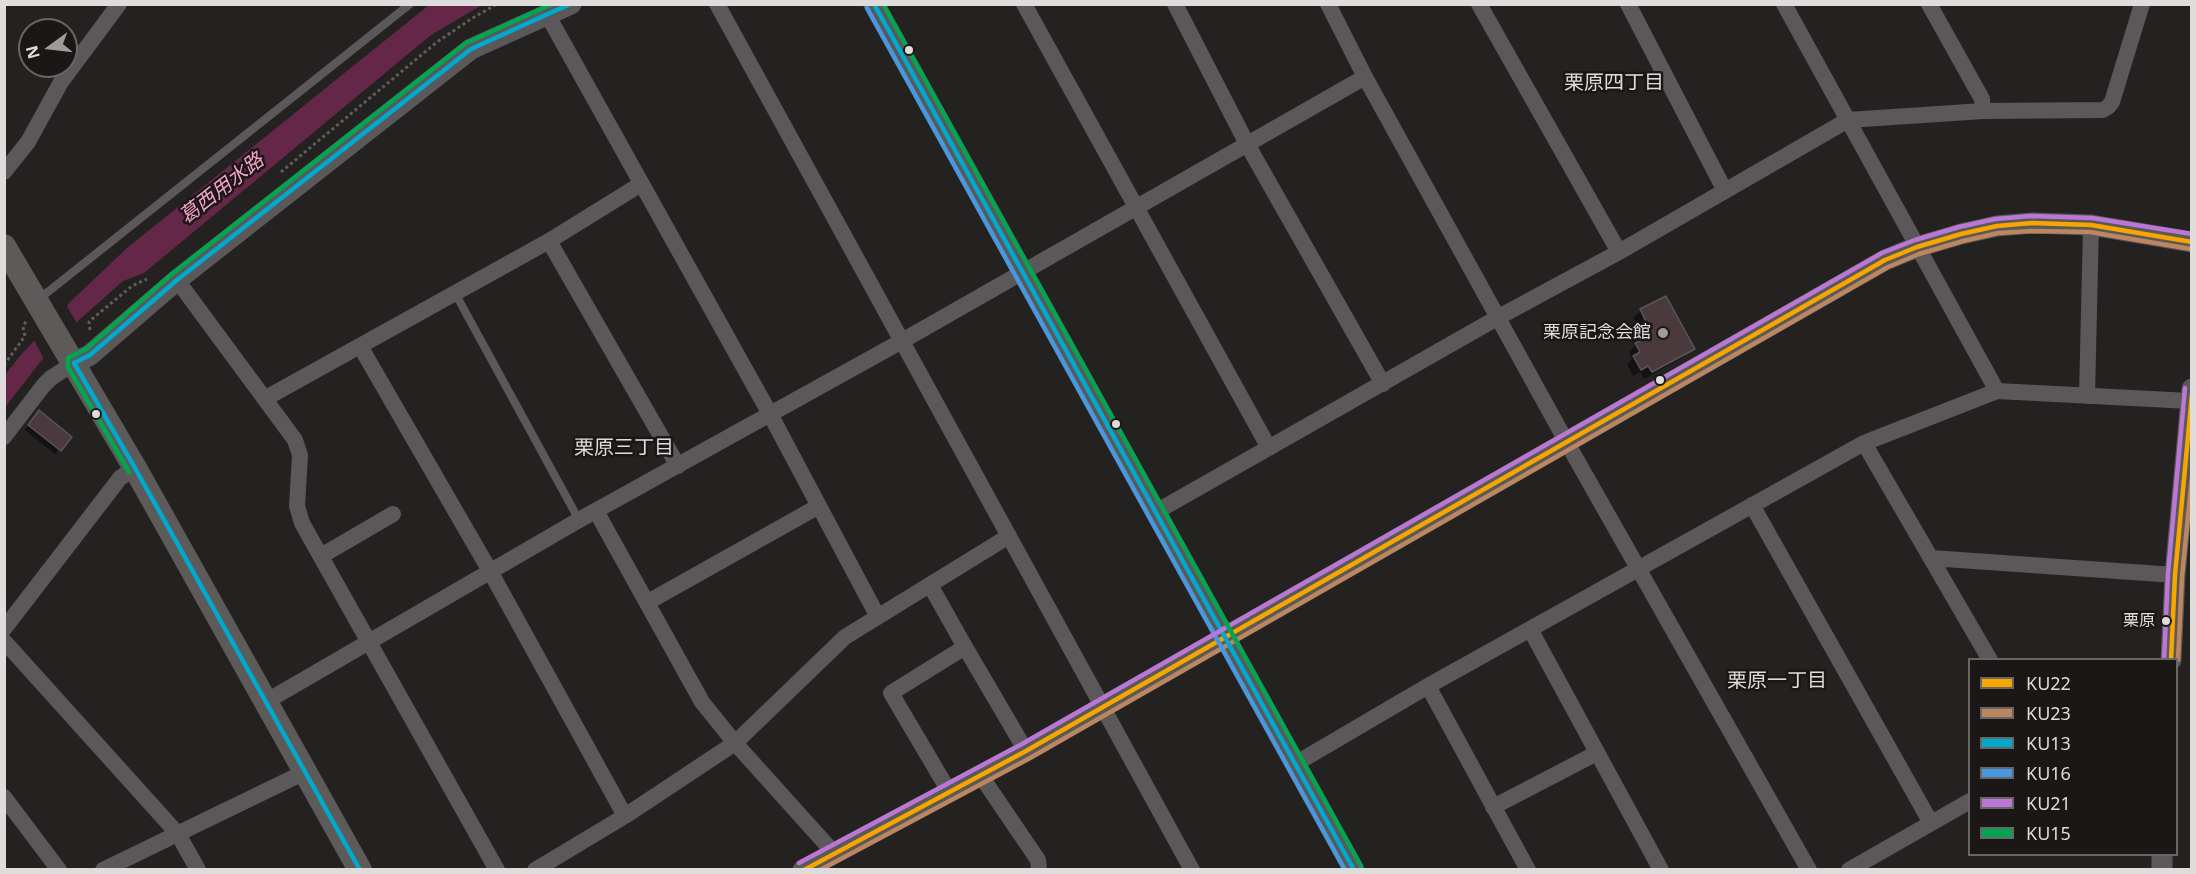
<!DOCTYPE html>
<html>
<head>
<meta charset="utf-8">
<style>
	body { margin:0 }
	#map { position:relative; width:2196px; height:874px; overflow:hidden; background:#242121; font-family:"Noto Sans",sans-serif }
	canvas { display:block }
	.frame { position:absolute; inset:0; border:6px solid #dfdcdc; pointer-events:none }
	.legend { position:absolute; left:1968px; top:658px; width:210px; height:198px; box-sizing:border-box; background:#1b1717; border:2px solid #696666; margin:0; padding:8px 10px; list-style:none; font-size:18px; color:#dfdcdc }
	.legend li { display:flex; align-items:center; gap:12px; height:30px }
	.legend b { width:30px; border:2px solid #696666 }
	.north { position:absolute; left:18px; top:18px; width:60px; height:60px; box-sizing:border-box; background:#1b1717; border:2px solid #696666; border-radius:50%; rotate:255deg; font-size:16px; font-weight:700; line-height:24px; text-align:center; color:#dfdcdc }
	.north::after { content:''; display:block; margin:auto; width:21px; height:27px; background:#9e9b9b; clip-path:polygon(50% 0,100% 100%,50% 72%,0 100%) }
</style>
</head>
<body>
<div id="map">
<canvas width="2196" height="874"></canvas>
<div class="frame"></div>
<ul class="legend">
<li><b style="height:8px;background:#f7a600"></b>KU22</li>
<li><b style="height:8px;background:#bb8660"></b>KU23</li>
<li><b style="height:8px;background:#00a9ce"></b>KU13</li>
<li><b style="height:8px;background:#4699e1"></b>KU16</li>
<li><b style="height:8px;background:#ba77d6"></b>KU21</li>
<li><b style="height:8px;background:#00a651"></b>KU15</li>
</ul>
<div class="north">N</div>
</div>
<script>
const context = document.querySelector('canvas').getContext('2d');
context.lineJoin = 'round';
function fill(path, color) {
  context.fillStyle = color;
  context.fill(path, 'evenodd');
}
function shape(rows) {
  const path = new Path2D();
  for (const r of rows) {
    path.moveTo(r[0], r[1]);
    for (let i = 2; i < r.length; i += 2) path.lineTo(r[i], r[i + 1]);
  }
  return path;
}
function trace(path, color, width, dash) {
  context.strokeStyle = color;
  context.lineWidth = width;
  context.lineCap = dash ? 'butt' : 'round';
  context.setLineDash(dash || []);
  context.stroke(path);
}
function label(font, color, halo, rows, align = 'center') {
  context.font = font + ' "Noto Sans","Noto Sans JP",sans-serif';
  context.lineWidth = 5;
  context.setLineDash([]);
  context.textBaseline = 'middle';
  context.strokeStyle = halo;
  context.fillStyle = color;
  for (const [text, x, y, turn = 0] of rows) {
    context.save();
    context.translate(x, y);
    context.rotate((+turn || 0) * Math.PI / 180);
    context.textAlign = isNaN(turn) ? turn : align;
    if (halo) context.strokeText(text, 0, 0);
    context.fillText(text, 0, 0);
    context.restore();
  }
}
fill(shape([
	[429,5,482,5,431,35,144,273,123,281,78,321,41,361,6,406,5,405,4,376,20,356,70,302,127,248]
]), '#652748');
fill(shape([
	[65,303,78,325,45,361,33,338]
]), '#242121');
fill(shape([
	[1665,298,1693,349,1685,356,1644,379,1640,372,1633,376,1627,364,1632,359,1629,352,1635,346,1630,336,1639,328,1633,318,1641,311],
	[35,417,70,437,55,454,25,430]
]), '#0007');
const building = shape([
	[1666,296,1695,349,1652,372,1648,366,1641,370,1633,356,1640,352,1635,343,1642,340,1636,327,1646,322,1640,309,1666,296],
	[39,410,72,437,61,451,28,425,39,410]
]);
fill(building, '#4a3a3e');
trace(building, '#585656', 1.5);
trace(shape([
	[281,172,437,42,471,19,497,4],
	[90,330,89,322,92,319,132,286,147,279],
	[4,365,25,336,23,327,26,321]
]), '#605e5d', 3, [3, 3]);
trace(shape([
	[455,293,579,520],
	[39,299,410,4]
]), '#5a5858', 8);
trace(shape([
	[717,4,1192,870],
	[1024,4,1269,448],
	[1175,4,1247,144,1383,384],
	[1328,4,1365,77,1566,441,1809,870],
	[1479,4,1619,252],
	[1628,4,1725,191],
	[1784,4,1997,391],
	[1929,4,1982,99,1983,111],
	[547,14,770,414,878,617],
	[4,172,28,142,61,82,119,4],
	[549,241,678,466],
	[177,280,295,440,300,455,297,506,302,523,497,870],
	[360,346,490,571,625,816],
	[2087,396,2091,225],
	[266,398,549,241,641,184],
	[4,437,43,386,51,378,74,363],
	[1864,443,1990,660],
	[1752,505,1931,823],
	[596,511,702,702,735,743,834,853],
	[1154,513,1497,318,1619,252,1848,120,1983,111,2103,110,2108,107,2112,102,2142,4],
	[321,556,393,514],
	[1931,558,2175,575],
	[930,585,965,647,1026,751],
	[648,602,819,506],
	[4,629,120,478,135,468],
	[1530,629,1661,870],
	[4,641,178,834,198,870],
	[1428,686,1528,870],
	[267,701,579,520,902,341,1365,77],
	[1295,764,1428,686,1864,443,1997,391,2190,401],
	[981,776,1038,860,1039,870],
	[950,793,891,693,965,647],
	[4,797,59,870],
	[1493,807,1597,753],
	[103,870,305,772],
	[535,870,625,816,735,743,845,637,1009,536],
	[1849,870,1970,801]
]), '#5a5858', 16);
trace(shape([
	[874,4,1354,870],
	[74,363,90,355,177,280,471,49,571,4],
	[2171,660,2175,575,2192,389],
	[803,870,1026,751,1885,260,1917,247,1961,234,1997,226,2032,223,2091,225,2192,242],
	[2162,870,2162,854]
]), '#5a5858', 21);
trace(shape([
	[4,246,135,468,360,870]
]), '#5c5b5a', 24);
trace(shape([
	[2171,660,2175,575,2192,394],
	[804,870,1026,751,1885,260,1917,247,1961,234,1997,226,2032,223,2091,225,2192,242]
]), '#f7a600', 4.5);
trace(shape([
	[2178,660,2182,576,2192,477],
	[820,870,1030,758,1888,267,1919,254,1963,241,1998,233,2032,231,2090,232,2191,249]
]), '#bb8660', 4.5);
trace(shape([
	[874,4,1354,870],
	[360,870,135,468,74,363,90,355,177,280,471,49,570,4]
]), '#00a9ce', 4.5);
trace(shape([
	[867,8,1345,870]
]), '#4699e1', 4.5);
trace(shape([
	[2164,660,2168,574,2185,388],
	[799,863,1022,744,1882,253,1915,240,1959,227,1995,219,2031,216,2092,218,2192,234]
]), '#ba77d6', 4.5);
trace(shape([
	[883,4,1361,866],
	[129,472,68,367,68,358,86,349,172,274,466,43,552,4]
]), '#00a651', 4.5);
for (const [x, y, r, color] of [
	[909,50,5,"#dfdcdc"],
	[1663,333,6,"#9e9b9b"],
	[1660,380,5,"#dfdcdc"],
	[96,414,5,"#dfdcdc"],
	[1116,424,5,"#dfdcdc"],
	[2166,621,5,"#dfdcdc"]
]) {
  const dot = new Path2D();
  dot.arc(x, y, r, 0, 2 * Math.PI);
  context.fillStyle = color;
  context.fill(dot);
  trace(dot, '#1b1717', 2);
}
label('16px', '#dfdcdc', '#1b1717', [
	["栗原",2155,621]
], 'right');
label('18px', '#dfdcdc', '#1b1717', [
	["栗原記念会館",1651,333]
], 'right');
label('20px', '#dfdcdc', '#1b1717', [
	["栗原四丁目",1614,83],
	["栗原三丁目",624,448],
	["栗原一丁目",1777,681]
]);
label('italic 20px', '#f5a3cb', '#1b1717', [
	["葛西用水路",222,189,-38]
]);
</script>
</body>
</html>
